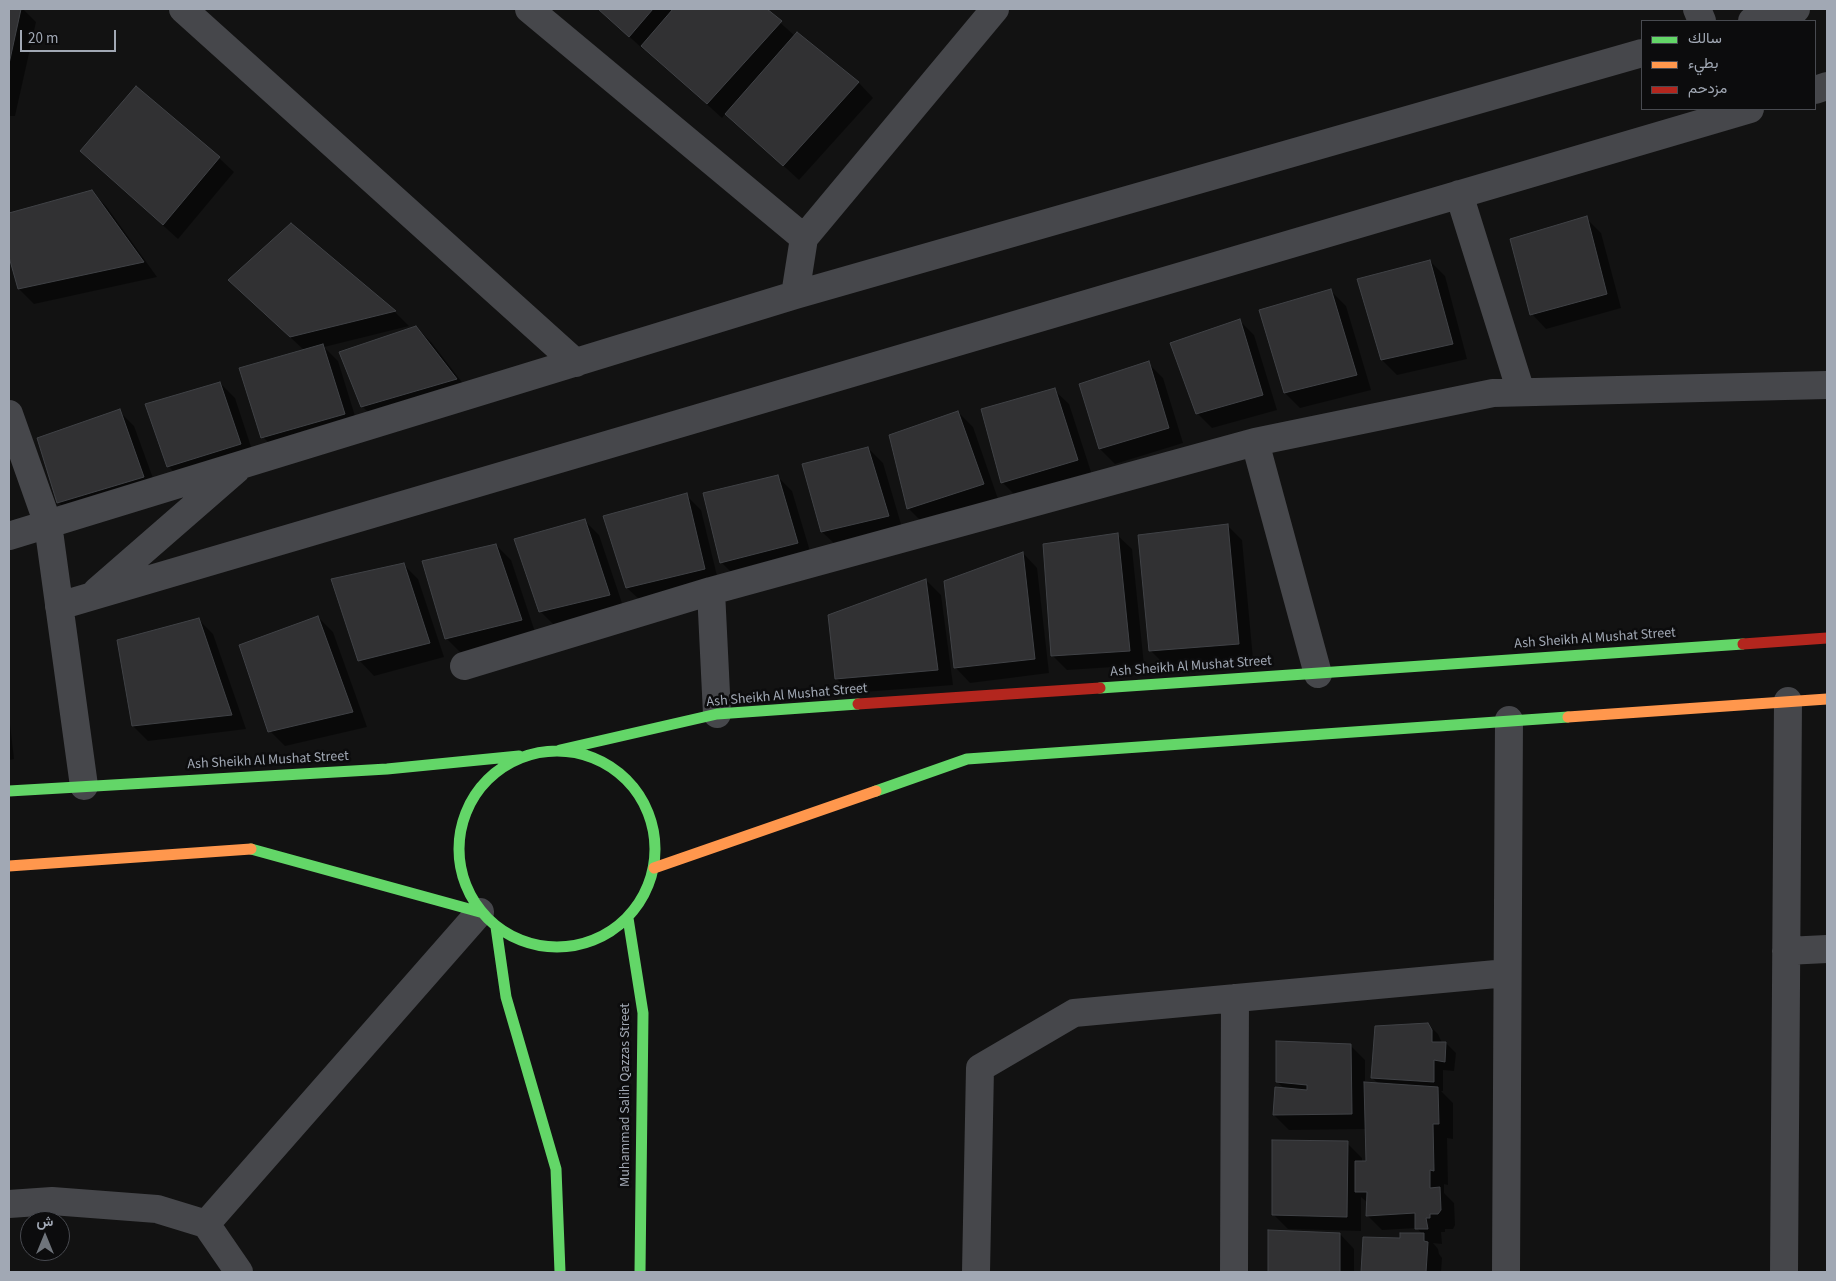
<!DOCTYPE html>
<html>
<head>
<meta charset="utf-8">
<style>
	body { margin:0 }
	#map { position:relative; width:1836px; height:1281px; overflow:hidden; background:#121212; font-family:"Source Sans 3",Vazirmatn,sans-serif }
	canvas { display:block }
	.frame { position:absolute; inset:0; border:10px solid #a1a8b4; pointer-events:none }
	.legend { position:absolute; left:1641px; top:20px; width:175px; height:90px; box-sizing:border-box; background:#0c0c0d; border:1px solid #484a50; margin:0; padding:6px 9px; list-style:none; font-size:15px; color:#a1a8b4 }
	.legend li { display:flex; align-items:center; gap:10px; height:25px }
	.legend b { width:25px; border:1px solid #484a50 }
	.north { position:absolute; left:20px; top:1211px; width:50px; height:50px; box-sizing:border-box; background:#0c0c0d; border:1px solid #484a50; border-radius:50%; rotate:0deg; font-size:14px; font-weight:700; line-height:20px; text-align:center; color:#a1a8b4 }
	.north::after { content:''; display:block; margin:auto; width:18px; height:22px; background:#6f747b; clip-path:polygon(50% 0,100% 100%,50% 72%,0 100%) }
	.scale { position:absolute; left:20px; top:30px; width:96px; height:22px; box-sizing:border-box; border:2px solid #a1a8b4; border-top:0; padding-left:6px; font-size:15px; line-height:18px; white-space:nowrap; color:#a1a8b4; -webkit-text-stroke:4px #0c0c0d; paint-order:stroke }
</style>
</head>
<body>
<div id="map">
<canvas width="1836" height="1281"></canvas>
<div class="frame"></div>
<ul class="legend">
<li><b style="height:6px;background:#63d668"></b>سالك</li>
<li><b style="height:6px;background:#ff974d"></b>بطيء</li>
<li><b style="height:6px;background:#b3261e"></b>مزدحم</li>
</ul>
<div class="north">ش</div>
<div class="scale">20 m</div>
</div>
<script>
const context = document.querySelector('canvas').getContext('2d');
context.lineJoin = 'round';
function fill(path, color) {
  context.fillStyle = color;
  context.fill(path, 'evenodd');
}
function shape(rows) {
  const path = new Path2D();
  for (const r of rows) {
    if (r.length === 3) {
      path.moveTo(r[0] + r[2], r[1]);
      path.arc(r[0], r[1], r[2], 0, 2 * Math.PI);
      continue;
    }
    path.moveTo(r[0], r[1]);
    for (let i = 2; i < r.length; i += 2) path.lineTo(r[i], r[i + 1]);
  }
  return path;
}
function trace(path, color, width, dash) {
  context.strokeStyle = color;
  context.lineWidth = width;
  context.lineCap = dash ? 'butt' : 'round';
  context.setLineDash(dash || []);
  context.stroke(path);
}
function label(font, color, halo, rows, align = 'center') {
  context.font = font + ' "Source Sans 3",sans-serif';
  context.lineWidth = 5;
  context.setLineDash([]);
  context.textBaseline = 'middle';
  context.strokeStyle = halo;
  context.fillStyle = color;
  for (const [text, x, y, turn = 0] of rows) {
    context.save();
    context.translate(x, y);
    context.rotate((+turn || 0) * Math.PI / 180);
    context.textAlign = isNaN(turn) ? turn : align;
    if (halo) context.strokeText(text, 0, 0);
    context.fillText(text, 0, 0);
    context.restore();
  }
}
fill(shape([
	[9,9,23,9,36,22,15,116,9,116],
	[599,9,765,9,795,36,797,34,859,83,873,98,799,180,726,113,722,118,646,49,644,50],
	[81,151,219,158,234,172,178,239],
	[91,191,106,206,157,277,34,304,19,289,9,252,9,215],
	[1586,218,1601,233,1621,308,1546,329,1532,314],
	[291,225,395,312,409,326,324,347,338,361,359,429,278,452,263,437,305,351,245,295],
	[1430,261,1445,276,1467,359,1397,375,1382,360],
	[1331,291,1346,306,1371,390,1300,408,1285,393,1260,311],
	[1239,320,1254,335,1277,410,1212,428,1197,413],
	[416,327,431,342,471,394,377,421,362,406],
	[1148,363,1163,378,1183,443,1115,464,1100,449,1081,385],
	[220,383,235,398,255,459,183,481,168,466],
	[1054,390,1069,404,1092,475,1017,497,1002,482],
	[119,411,134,426,158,492,73,517,58,502],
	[958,412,973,427,998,499,923,523,909,509,890,435],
	[868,448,883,463,903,531,837,546,822,532],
	[777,476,792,491,812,558,736,577,721,562],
	[686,495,701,510,719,584,642,602,627,588],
	[584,520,599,535,624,609,555,626,540,611],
	[1227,525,1242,540,1253,659,1165,665,1150,650],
	[1117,535,1132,549,1144,665,1067,670,1052,655],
	[496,545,511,560,536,635,461,653,446,638],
	[1023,553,1037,568,1049,673,970,683,956,668],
	[403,564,418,579,444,657,374,676,360,661],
	[926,580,941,595,953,685,851,693,836,678],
	[318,617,333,632,367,727,285,746,270,731],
	[198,619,213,634,246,729,148,741,133,726],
	[9,715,14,759,9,760],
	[1428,1024,1438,1034,1442,1043,1446,1043,1456,1053,1454,1071,1443,1070,1443,1091,1441,1091,1453,1103,1453,1139,1447,1138,1448,1185,1444,1184,1444,1193,1454,1203,1455,1225,1453,1229,1445,1229,1445,1232,1441,1232,1442,1244,1433,1243,1438,1249,1439,1254,1442,1258,1441,1272,1362,1272,1364,1238,1401,1240,1422,1234,1417,1228,1382,1230,1367,1215,1368,1203,1361,1197,1361,1231,1288,1229,1273,1214,1347,1143,1362,1158,1362,1162,1367,1162,1366,1129,1289,1130,1274,1115,1285,1089,1277,1082,1350,1045,1365,1060,1365,1084,1379,1084,1372,1078],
	[1269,1232,1340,1234,1354,1249,1354,1272,1269,1272]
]), '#0007');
const building = shape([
	[9,9,21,9,9,64,9,9],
	[598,9,653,9,629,37,598,9],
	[673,9,767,9,782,21,707,104,641,46,673,9],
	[797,32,859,82,783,166,725,114,797,32],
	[136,86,220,157,163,225,80,151,136,86],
	[92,190,144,262,18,289,9,257,9,213,92,190],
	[1587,216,1607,294,1530,315,1510,239,1587,216],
	[291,223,396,311,290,337,228,280,291,223],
	[1430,260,1453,344,1381,360,1357,279,1430,260],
	[1331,289,1357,375,1284,393,1259,310,1331,289],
	[1240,319,1263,395,1196,414,1170,343,1240,319],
	[416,326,457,379,361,407,339,352,416,326],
	[323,344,345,414,261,438,239,368,323,344],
	[1149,361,1169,428,1099,449,1079,384,1149,361],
	[220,382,241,444,167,467,145,404,220,382],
	[1055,388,1078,460,1001,483,981,409,1055,388],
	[120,409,144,477,57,503,37,438,120,409],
	[958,411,984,484,907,509,889,435,958,411],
	[868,447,889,516,821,532,802,464,868,447],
	[778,475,798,543,720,563,703,493,778,475],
	[687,493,705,569,626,588,603,516,687,493],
	[585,519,610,595,539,612,514,539,585,519],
	[1228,524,1239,644,1149,651,1138,535,1228,524],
	[1118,533,1130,651,1051,656,1043,544,1118,533],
	[496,544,522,620,445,639,422,561,496,544],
	[1023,552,1035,659,954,668,944,581,1023,552],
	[404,563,430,643,358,661,331,579,404,563],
	[926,579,938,670,835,679,828,615,926,579],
	[318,616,353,712,268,732,239,645,318,616],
	[199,618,232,715,132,726,117,640,199,618],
	[1428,1023,1432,1030,1432,1042,1446,1042,1445,1062,1434,1060,1434,1082,1371,1078,1375,1026,1428,1023],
	[1276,1041,1351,1044,1352,1114,1273,1115,1275,1087,1307,1090,1307,1085,1276,1082,1276,1041],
	[1364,1082,1438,1087,1439,1124,1433,1124,1434,1171,1430,1170,1430,1188,1440,1187,1441,1210,1438,1214,1430,1214,1430,1218,1426,1218,1428,1229,1415,1229,1415,1213,1366,1216,1367,1192,1355,1192,1355,1161,1366,1161,1364,1082],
	[1272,1140,1348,1141,1347,1217,1272,1215,1272,1140],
	[1268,1230,1340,1233,1340,1272,1268,1272,1268,1230],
	[1400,1233,1424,1233,1424,1241,1428,1242,1426,1272,1361,1272,1363,1237,1400,1238,1400,1233]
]);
fill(building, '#313133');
trace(building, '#404246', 1);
trace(shape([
	[183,9,576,363],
	[529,9,804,238],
	[1697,9,1702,21],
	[1752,21,1796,9],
	[1815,90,1827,86],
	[1459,194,1521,392],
	[795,295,804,238,995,9],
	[9,414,48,524,84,786],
	[9,536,795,295,1642,53],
	[97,591,236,470],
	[59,606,1750,109],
	[464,666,711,591],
	[1318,674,1255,442,1493,393,1827,385],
	[717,714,711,591,1255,442],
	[1786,951,1827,949],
	[9,1204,52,1201,157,1209,206,1224,239,1272],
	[206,1224,480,912],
	[976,1272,980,1068,1074,1013,1507,973],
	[1234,1272,1235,998],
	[1506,1272,1509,720],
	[1784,1272,1788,701]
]), '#46474b', 28);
trace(shape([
	[1100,688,1743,644],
	[560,750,717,714,858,704],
	[557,849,98],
	[9,791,387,769,519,756],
	[876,791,967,759,1568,717],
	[251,849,480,912],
	[628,918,643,1013,640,1272],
	[496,927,506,997,556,1169,560,1272]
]), '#63d668', 11);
trace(shape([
	[1568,717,1827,699],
	[9,866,251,849],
	[654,868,876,791]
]), '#ff974d', 11);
trace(shape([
	[1743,644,1827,638],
	[858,704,1100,688]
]), '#b3261e', 11);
label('14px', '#a1a8b4', '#0c0c0d', [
	["Ash Sheikh Al Mushat Street",1595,639,-4],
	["Ash Sheikh Al Mushat Street",1191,667,-4],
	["Ash Sheikh Al Mushat Street",787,696,-5],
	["Ash Sheikh Al Mushat Street",268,761,-3],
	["Muhammad Salih Qazzas Street",626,1095,-90]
]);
</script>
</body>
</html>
